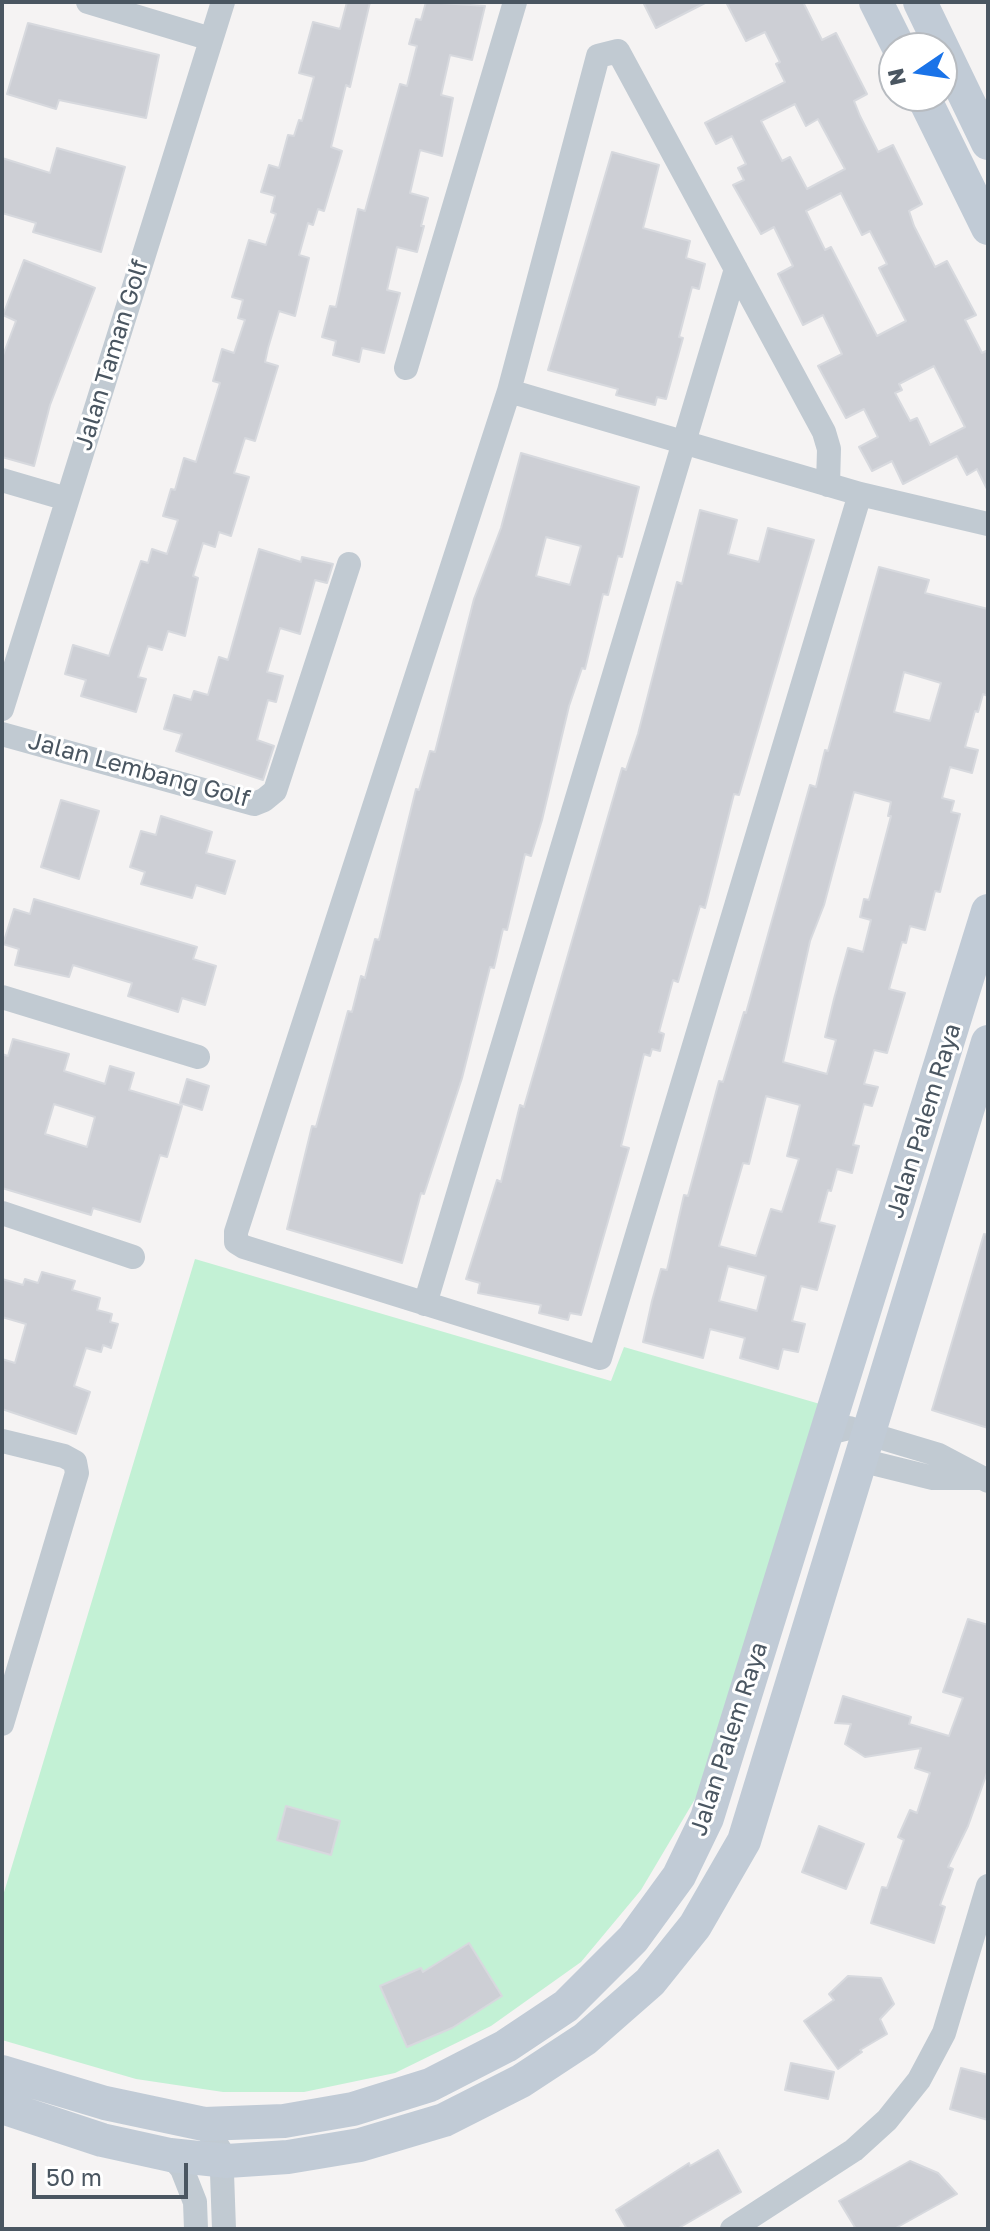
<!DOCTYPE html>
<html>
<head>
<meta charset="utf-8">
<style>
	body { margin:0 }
	#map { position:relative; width:990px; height:2231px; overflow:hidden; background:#f5f3f3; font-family:"Golos Text",sans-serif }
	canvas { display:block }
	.frame { position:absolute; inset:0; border:4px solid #4a5661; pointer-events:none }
	.north { position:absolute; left:878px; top:32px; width:80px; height:80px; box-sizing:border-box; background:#fff; border:2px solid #b7bbc0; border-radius:50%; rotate:257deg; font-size:22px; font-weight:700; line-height:32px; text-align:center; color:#4a5661 }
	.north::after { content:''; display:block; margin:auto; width:28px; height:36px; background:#1a73e8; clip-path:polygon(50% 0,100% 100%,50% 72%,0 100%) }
	.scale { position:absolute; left:32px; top:2163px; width:156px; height:36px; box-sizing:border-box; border:4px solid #4a5661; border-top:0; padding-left:10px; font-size:24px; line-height:28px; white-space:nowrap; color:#4a5661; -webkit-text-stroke:6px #fff; paint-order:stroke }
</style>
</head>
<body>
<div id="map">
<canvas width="990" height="2231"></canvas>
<div class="frame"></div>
<div class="north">N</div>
<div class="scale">50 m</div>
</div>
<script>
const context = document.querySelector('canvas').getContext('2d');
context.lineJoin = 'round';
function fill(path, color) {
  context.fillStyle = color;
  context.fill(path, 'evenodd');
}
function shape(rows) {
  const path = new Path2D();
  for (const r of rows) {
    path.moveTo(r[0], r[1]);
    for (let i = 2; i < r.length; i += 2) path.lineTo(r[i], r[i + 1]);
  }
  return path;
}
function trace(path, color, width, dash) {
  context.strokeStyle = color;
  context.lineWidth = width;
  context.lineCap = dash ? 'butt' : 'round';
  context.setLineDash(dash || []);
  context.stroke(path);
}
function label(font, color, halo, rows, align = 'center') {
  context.font = font + ' "Golos Text",sans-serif';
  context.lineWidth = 6;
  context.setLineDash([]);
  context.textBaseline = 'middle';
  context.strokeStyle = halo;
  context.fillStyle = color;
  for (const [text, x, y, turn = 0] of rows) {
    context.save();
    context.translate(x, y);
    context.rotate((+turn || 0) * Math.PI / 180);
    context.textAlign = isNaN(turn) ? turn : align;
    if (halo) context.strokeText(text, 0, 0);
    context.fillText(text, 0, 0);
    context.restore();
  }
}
fill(shape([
	[195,1259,611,1381,624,1347,820,1404,698,1794,641,1890,581,1962,491,2026,395,2073,304,2092,223,2092,136,2079,2,2040,2,1899]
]), '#c3f1d5');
const building = shape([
	[347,2,370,2,350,87,346,85,331,147,342,151,324,211,318,209,313,225,308,223,299,255,309,258,295,316,279,311,268,348,265,362,278,366,255,441,245,438,234,473,249,477,231,536,219,532,215,547,203,543,193,576,198,578,185,636,168,631,162,650,148,646,138,677,146,679,136,712,81,696,86,680,65,674,73,645,109,656,141,561,148,563,152,549,167,554,178,520,163,516,171,489,175,490,184,458,196,462,220,383,213,381,222,349,234,353,245,320,238,318,243,300,232,297,249,240,266,245,276,214,271,212,275,196,261,192,269,165,279,168,288,135,294,136,299,120,302,121,314,77,299,73,313,22,340,29,347,2],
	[426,2,485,6,472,60,450,55,441,95,453,98,442,156,420,150,410,193,428,198,421,226,424,226,417,252,397,247,387,290,400,293,384,353,362,348,359,362,333,355,336,341,322,337,330,306,336,307,358,209,365,211,400,84,407,86,417,46,409,44,416,19,421,20,426,2],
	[643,2,707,2,656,28,643,2],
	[726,2,803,2,822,40,836,33,867,94,854,101,860,116,878,152,893,145,922,204,909,211,914,226,935,267,947,261,976,315,965,320,982,353,988,350,988,491,977,469,967,475,957,456,903,484,892,461,872,471,859,447,878,437,864,409,846,418,818,366,842,354,823,315,803,325,778,274,793,266,774,227,761,234,733,185,744,180,738,168,746,164,732,136,716,144,705,123,785,82,776,64,780,62,765,32,746,41,726,2],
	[795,104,806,126,818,119,845,169,807,189,790,157,782,161,761,121,795,104],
	[841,193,862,235,870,231,887,264,879,268,906,321,877,336,831,247,825,250,806,211,841,193],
	[934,366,965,427,930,445,917,418,910,421,895,393,902,390,899,384,934,366],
	[28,23,159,55,146,118,59,100,56,109,7,94,28,23],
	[57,148,125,167,101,252,33,232,36,223,2,213,2,158,50,173,57,148],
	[612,152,659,165,643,228,690,241,686,258,705,264,699,289,692,287,679,337,683,338,666,399,657,397,655,405,616,395,618,389,548,370,612,152],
	[24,260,95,288,50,405,34,466,2,457,2,358,16,321,3,315,24,260],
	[521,453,639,487,622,557,618,556,608,595,603,594,585,669,582,668,569,706,542,820,531,856,525,854,507,930,503,929,494,968,490,967,462,1078,424,1194,421,1193,402,1263,287,1229,312,1126,316,1127,348,1011,352,1012,361,976,365,978,375,939,379,940,416,789,419,790,430,751,435,752,474,599,501,528,521,453],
	[546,537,581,546,570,585,536,576,546,537],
	[700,510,737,520,728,554,759,562,768,528,814,540,739,795,734,794,705,908,700,906,678,982,673,980,659,1032,664,1034,660,1051,652,1049,650,1056,644,1054,621,1146,629,1148,581,1315,570,1313,568,1320,539,1313,541,1305,478,1293,480,1283,466,1279,497,1180,501,1182,520,1105,524,1107,622,768,626,770,638,734,677,582,682,584,700,510],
	[259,549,301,562,302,557,333,564,327,583,315,580,300,634,280,628,267,672,283,676,276,702,268,700,257,740,274,746,263,780,176,751,182,734,164,729,174,695,191,700,194,691,208,695,219,657,228,660,259,549],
	[879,567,929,580,925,593,988,609,988,696,983,694,978,712,975,711,965,747,978,750,972,773,950,767,942,798,954,801,951,812,960,814,940,892,935,891,925,930,910,926,906,943,902,942,889,989,905,993,887,1053,874,1050,864,1084,878,1087,872,1106,864,1104,853,1145,859,1146,852,1173,837,1169,831,1191,828,1190,819,1222,835,1226,817,1290,801,1286,792,1321,805,1324,798,1352,783,1349,778,1369,740,1358,745,1338,710,1329,703,1358,643,1342,652,1301,661,1269,667,1270,684,1195,688,1196,719,1081,723,1082,744,1012,746,1013,810,785,816,787,825,750,828,751,879,567],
	[904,672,941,683,930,721,894,712,904,672],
	[854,792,891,802,888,816,891,816,869,900,864,899,860,917,871,920,863,952,848,948,834,999,825,1037,836,1040,827,1074,783,1062,810,941,824,905,854,792],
	[766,1096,800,1105,787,1156,799,1159,782,1212,771,1209,756,1256,719,1246,743,1163,749,1164,766,1096],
	[728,1266,766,1276,757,1311,719,1301,728,1266],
	[61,800,99,811,79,879,41,867,61,800],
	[161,816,212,832,206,853,235,861,225,894,196,885,192,898,141,884,145,872,130,867,141,831,156,835,161,816],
	[34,899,197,947,193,959,216,966,205,1005,182,998,178,1012,128,996,132,983,73,965,69,977,15,965,19,949,3,944,14,909,30,914,34,899],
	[13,1039,69,1054,64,1071,105,1084,110,1066,134,1073,129,1090,182,1106,167,1157,160,1155,140,1222,93,1208,91,1215,2,1188,2,1054,8,1056,13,1039],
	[54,1104,95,1117,87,1147,45,1134,54,1104],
	[187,1079,209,1086,202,1110,180,1103,187,1079],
	[984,1234,988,1235,988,1428,932,1410,984,1234],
	[42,1272,75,1281,72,1290,100,1298,97,1310,112,1314,110,1322,118,1324,111,1348,103,1345,101,1352,86,1348,74,1386,90,1392,76,1434,2,1409,2,1359,15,1363,26,1324,2,1317,2,1279,23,1285,25,1279,38,1283,42,1272],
	[968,1619,988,1625,988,1770,968,1826,948,1867,953,1869,940,1905,945,1907,934,1943,871,1923,882,1887,887,1888,904,1840,898,1837,910,1810,917,1813,930,1773,915,1768,921,1748,865,1757,845,1744,851,1724,835,1723,843,1696,911,1717,909,1724,949,1736,963,1698,943,1692,968,1619],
	[286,1806,340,1821,331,1855,277,1840,286,1806],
	[819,1826,864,1844,846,1889,802,1872,819,1826],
	[469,1943,502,1996,452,2028,407,2047,380,1986,421,1968,423,1972,469,1943],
	[848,1976,881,1978,894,2004,880,2019,887,2034,860,2050,862,2052,838,2069,804,2021,834,2000,829,1994,848,1976],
	[791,2063,834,2072,828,2099,785,2090,791,2063],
	[961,2068,988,2075,988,2120,950,2109,961,2068],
	[718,2150,741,2192,677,2229,627,2229,616,2210,689,2163,690,2166,718,2150],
	[910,2161,938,2173,957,2194,894,2229,856,2229,839,2201,910,2161]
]);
fill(building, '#cdcfd5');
trace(building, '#d7d9de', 2);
trace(shape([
	[88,2,211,39],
	[406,368,515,2],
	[509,391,598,56,618,51,824,432,829,449,828,485],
	[2,480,67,499],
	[860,494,600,1358,244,1247,236,1242,236,1232,509,391,860,494,988,524],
	[2,709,223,2],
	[2,734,254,804,264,800,275,791,349,564],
	[2,997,198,1057],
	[2,1213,133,1257],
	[425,1304,736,269],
	[828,1433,849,1428,939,1455,988,1481],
	[2,1441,64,1456,75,1462,77,1473,2,1724],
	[860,1460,933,1478,977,1478],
	[204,2124,227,2161,222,2173,224,2229],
	[170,2155,182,2169,195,2202,196,2229],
	[732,2229,854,2150,887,2120,919,2080,944,2033,988,1886]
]), '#c1cad2', 24);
trace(shape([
	[876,2,899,48],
	[920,2,988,143],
	[923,96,988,228],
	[2,2072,105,2103,204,2124,284,2121,353,2109,430,2085,506,2046,566,2006,633,1939,679,1876,707,1818,988,911],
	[2,2107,102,2140,170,2155,227,2161,288,2157,360,2145,444,2120,521,2081,585,2039,650,1982,695,1926,744,1841,988,1042]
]), '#c1cbd6', 34);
label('24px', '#4a5661', '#fff', [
	["Jalan Taman Golf",112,355,-73],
	["Jalan Lembang Golf",139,770,15],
	["Jalan Palem Raya",924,1121,-73],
	["Jalan Palem Raya",729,1739,-72]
]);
</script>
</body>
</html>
